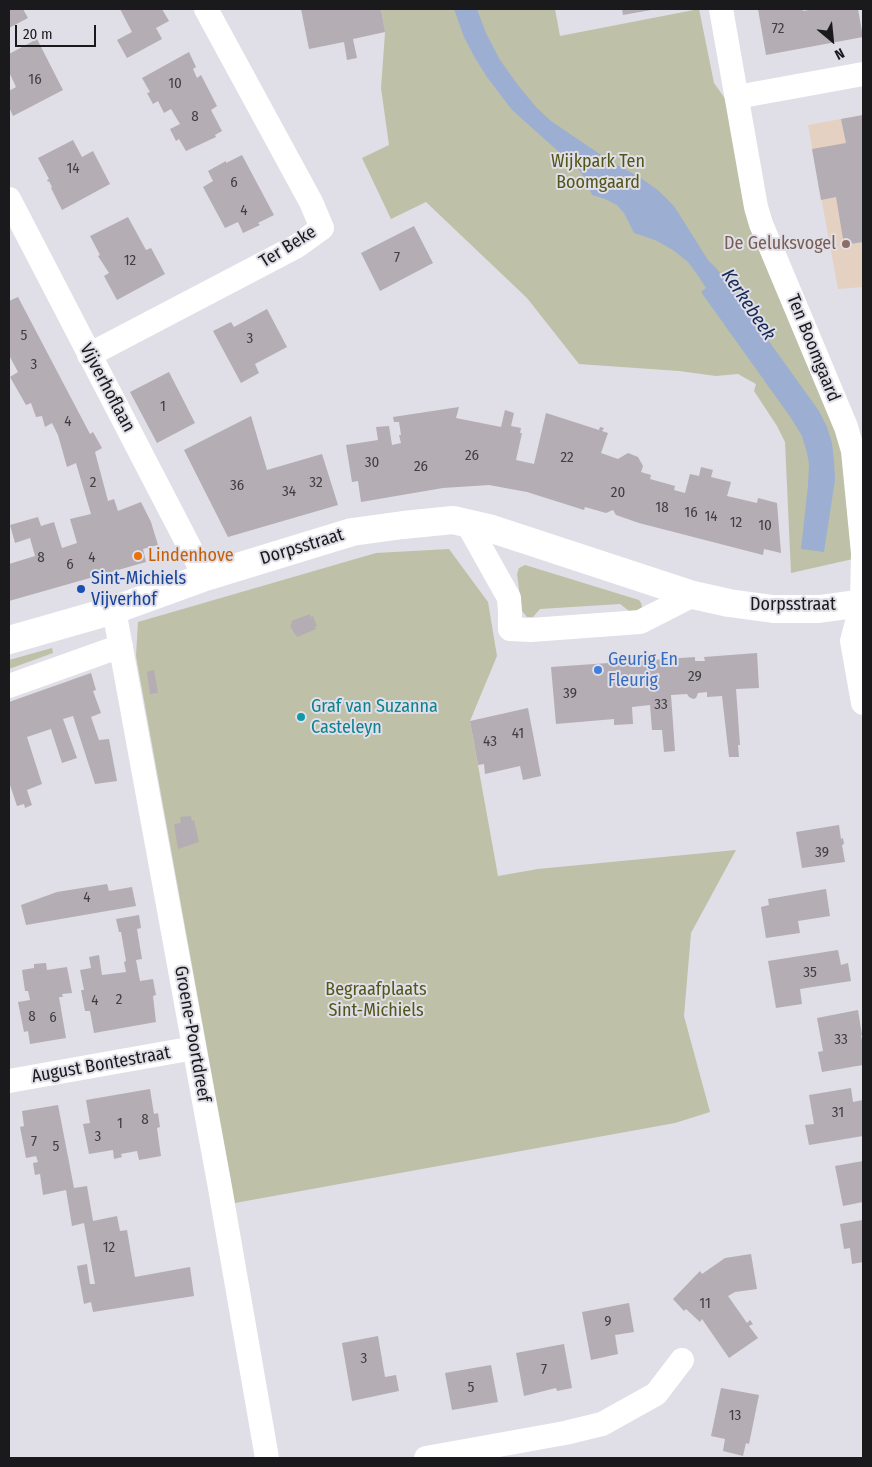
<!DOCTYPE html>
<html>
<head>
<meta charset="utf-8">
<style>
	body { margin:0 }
	#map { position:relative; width:872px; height:1467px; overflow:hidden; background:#e0dee7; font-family:"Fira Sans Condensed",sans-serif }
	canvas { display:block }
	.frame { position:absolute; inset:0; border:10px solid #1a191c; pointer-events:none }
	.north { position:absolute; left:807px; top:15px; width:50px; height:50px; -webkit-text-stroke:4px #e0dee7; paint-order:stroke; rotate:152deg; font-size:14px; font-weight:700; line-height:20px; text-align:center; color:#1a191c }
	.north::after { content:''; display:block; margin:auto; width:18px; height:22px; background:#1a191c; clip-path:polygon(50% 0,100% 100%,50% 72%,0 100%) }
	.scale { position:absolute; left:15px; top:25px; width:81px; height:22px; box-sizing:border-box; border:2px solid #1a191c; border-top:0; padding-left:6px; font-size:15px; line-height:18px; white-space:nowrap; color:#1a191c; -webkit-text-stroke:4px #e0dee7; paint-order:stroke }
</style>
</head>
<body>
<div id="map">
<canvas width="872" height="1467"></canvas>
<div class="frame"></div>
<div class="north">N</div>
<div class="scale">20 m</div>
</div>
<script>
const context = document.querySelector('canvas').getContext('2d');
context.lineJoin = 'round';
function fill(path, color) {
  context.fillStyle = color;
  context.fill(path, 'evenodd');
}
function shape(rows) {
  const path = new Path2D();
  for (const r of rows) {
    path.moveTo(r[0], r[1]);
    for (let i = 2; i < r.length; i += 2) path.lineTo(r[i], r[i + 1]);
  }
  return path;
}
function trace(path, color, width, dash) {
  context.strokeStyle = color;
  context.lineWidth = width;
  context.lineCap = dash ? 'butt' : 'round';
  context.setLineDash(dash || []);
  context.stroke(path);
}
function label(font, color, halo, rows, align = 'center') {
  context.font = font + ' "Fira Sans Condensed",sans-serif';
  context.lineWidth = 4;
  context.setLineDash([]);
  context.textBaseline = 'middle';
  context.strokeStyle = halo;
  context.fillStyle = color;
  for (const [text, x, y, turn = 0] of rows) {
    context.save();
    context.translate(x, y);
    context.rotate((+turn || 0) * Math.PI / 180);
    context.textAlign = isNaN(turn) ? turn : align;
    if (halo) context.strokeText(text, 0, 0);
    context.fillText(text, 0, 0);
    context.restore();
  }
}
fill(shape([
	[863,115,863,287,838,289,808,125]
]), '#e5d1c2');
fill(shape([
	[381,9,555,9,560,36,699,9,714,83,728,103,840,435,853,559,791,573,785,442,777,426,754,391,756,384,738,374,716,376,679,371,579,364,527,298,426,202,391,219,362,158,389,145,381,88,385,33],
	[449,549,488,602,497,656,470,721,498,876,538,869,736,850,691,933,684,1016,710,1112,675,1123,235,1203,136,656,138,622,376,553],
	[525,565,639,600,641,603,642,607,638,611,629,611,620,604,540,609,533,617,527,617,522,611,517,574,519,568],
	[52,648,53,653,9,669,9,660]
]), '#bec1a7');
fill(shape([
	[454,9,477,9,486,33,500,60,518,85,536,107,551,121,613,163,638,176,659,191,674,206,708,260,717,269,819,411,827,427,832,443,834,461,835,480,824,552,801,549,808,485,809,464,807,453,802,436,791,418,701,292,706,288,699,277,688,262,673,250,655,240,634,233,624,213,617,205,605,199,592,195,584,177,578,169,512,110,487,77,475,58,464,37]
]), '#9cafd2');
fill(shape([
	[9,9,23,9,28,18,9,28],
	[120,9,162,9,169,21,156,28,162,39,127,58,117,40,132,32],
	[301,9,381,9,385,32,353,39,357,58,347,60,344,42,309,49],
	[622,9,651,9,651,10,623,15],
	[758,9,803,9,803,11,814,9,858,9,863,37,766,55],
	[37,39,63,90,13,116,9,107,9,91,16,87,9,72,9,54],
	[189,52,196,67,193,69,197,78,201,75,217,106,211,110,222,131,215,135,216,137,186,151,179,139,176,141,170,129,180,124,171,109,164,113,158,101,153,104,147,93,150,92,142,78],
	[863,115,863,242,844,245,836,197,821,200,812,149,846,143,841,119],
	[73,140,82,157,93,151,110,184,62,210,51,188,52,187,49,181,48,182,47,180,49,179,38,158],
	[242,155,274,215,258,223,260,225,243,233,238,222,225,228,203,187,213,181,208,171,226,161,226,163],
	[128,217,146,250,151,248,165,274,117,300,104,276,109,273,98,256,100,255,90,236],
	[414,226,433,263,380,291,361,253],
	[18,297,90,434,93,432,102,448,95,452,108,501,114,499,118,511,141,502,151,522,158,545,143,549,146,562,9,601,9,564,35,556,30,538,15,543,10,525,38,517,41,526,54,522,62,548,77,543,70,519,91,514,76,463,67,467,58,435,52,423,45,427,42,416,36,417,31,403,26,405,10,377,18,372,10,357,9,358,9,301],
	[267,309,287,347,255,364,259,373,241,383,213,331,231,322,234,327],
	[169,372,195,423,157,443,130,392],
	[459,407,456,418,501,427,505,410,514,413,511,426,521,428,520,433,522,433,516,460,534,464,546,413,599,430,600,427,604,428,602,431,608,433,601,453,618,459,628,453,638,457,643,466,641,472,651,475,650,479,675,486,674,490,685,493,690,474,699,476,701,467,713,470,711,477,731,482,727,496,757,503,758,498,777,503,781,553,764,549,763,555,639,523,616,515,613,510,606,513,585,507,584,510,527,492,489,485,443,488,361,502,358,481,352,482,346,445,378,440,376,427,389,426,392,445,401,443,399,435,401,435,399,422,394,422,393,417],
	[251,416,267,470,322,454,338,505,228,537,184,450],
	[310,614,311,617,313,616,317,626,315,627,316,629,297,637,296,634,295,635,290,625,292,624,291,621],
	[757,653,759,688,736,689,740,745,738,745,739,757,729,757,722,696,707,697,707,692,698,693,696,698,693,699,689,697,687,694,671,695,675,751,664,752,662,730,652,730,650,705,632,707,633,724,614,725,614,719,556,724,551,667,695,657,695,661,705,661,704,657],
	[154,670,158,693,150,694,147,672],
	[91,673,96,690,93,691,101,713,91,717,99,740,109,739,117,781,95,784,73,716,63,719,77,758,62,763,51,729,27,737,42,784,27,790,32,805,25,808,24,804,17,806,9,782,9,702],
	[528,708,541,776,523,780,520,766,485,774,484,764,478,765,470,721],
	[191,816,192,821,194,820,199,842,178,849,174,824,181,823,180,817],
	[839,825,841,839,843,838,844,844,842,845,845,862,802,868,796,832],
	[107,884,109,891,132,887,136,906,26,925,21,905,57,892],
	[826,889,830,916,798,921,800,933,766,938,761,907,769,905,768,899],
	[139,915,141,928,137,929,142,959,136,960,140,981,153,979,156,995,153,996,156,1022,94,1033,90,1011,85,1011,81,990,84,990,80,970,91,968,89,957,99,955,102,975,126,972,124,962,126,961,121,932,119,932,116,919],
	[838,950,841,965,848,963,851,981,800,989,802,1004,776,1008,768,961],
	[46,963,47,970,67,967,72,993,62,994,63,997,59,997,66,1038,30,1044,28,1031,24,1032,18,1002,30,1000,28,991,25,991,22,970,34,968,34,964],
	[858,1010,862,1035,861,1035,863,1046,863,1065,822,1072,818,1052,823,1051,817,1018],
	[851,1088,853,1102,863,1100,863,1136,809,1145,805,1125,814,1124,809,1095],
	[150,1089,154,1114,158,1113,160,1127,157,1128,161,1156,139,1160,137,1151,121,1154,122,1157,114,1159,113,1150,89,1154,83,1124,90,1123,86,1100],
	[58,1105,74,1188,87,1186,93,1221,117,1216,120,1231,127,1230,135,1277,190,1267,194,1296,93,1312,91,1302,84,1304,77,1266,87,1264,90,1284,95,1284,84,1223,72,1226,66,1190,43,1195,40,1174,35,1175,33,1163,38,1162,36,1156,26,1158,20,1127,24,1126,22,1111],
	[863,1161,863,1202,843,1206,835,1166],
	[863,1220,863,1262,852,1264,850,1248,844,1249,840,1224],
	[751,1254,757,1289,735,1292,728,1296,747,1323,750,1320,753,1324,749,1326,758,1338,729,1358,702,1319,700,1322,686,1309,684,1311,673,1299,700,1271,702,1274,725,1258],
	[629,1303,634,1332,615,1335,618,1354,591,1360,582,1312],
	[378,1336,385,1377,396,1375,399,1391,352,1401,342,1343],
	[564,1344,572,1388,557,1391,556,1388,524,1396,516,1353],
	[491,1365,498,1402,452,1410,445,1373],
	[721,1388,759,1395,749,1444,746,1443,743,1456,723,1451,725,1439,711,1436]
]), '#b4adb4');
trace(shape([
	[721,9,756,207,761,224,846,427,853,451,863,553,862,603,852,641,863,703],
	[737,97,863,74],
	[9,199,205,577],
	[89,355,297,246,322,228,311,202,206,9],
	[467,523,509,598,510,612,510,629,531,630,640,622,693,595],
	[114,610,220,1188,267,1458],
	[9,686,121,646],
	[9,1081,194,1048],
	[426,1458,565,1433,602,1424,656,1394,682,1360]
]), '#fff', 24);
trace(shape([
	[9,640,114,610,205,577,352,532,403,525,453,520,492,529,693,595,729,603,773,609,819,609,863,603]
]), '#fff', 28);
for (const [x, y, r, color] of [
	[846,244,5,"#8d6e63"],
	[138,556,5,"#e8710a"],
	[81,589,5,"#1a4fb4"],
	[598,670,5,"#3f7fe0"],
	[301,717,5,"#0f9aa8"]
]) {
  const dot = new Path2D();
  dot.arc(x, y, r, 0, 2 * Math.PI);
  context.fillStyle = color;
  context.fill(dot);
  trace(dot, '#e0dee7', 2);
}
label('15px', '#403e42', null, [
	["72",778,29],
	["16",35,80],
	["10",175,84],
	["8",195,117],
	["14",73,169],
	["6",234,183],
	["4",244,211],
	["7",397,258],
	["12",130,261],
	["5",24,336],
	["3",250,339],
	["3",34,365],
	["1",163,407],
	["4",68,422],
	["26",472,456],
	["22",567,458],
	["30",372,463],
	["26",421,467],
	["2",93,483],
	["32",316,483],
	["36",237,486],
	["34",289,492],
	["20",618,493],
	["18",662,508],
	["16",691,513],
	["14",711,517],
	["12",736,523],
	["10",765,526],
	["8",41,558],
	["4",92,558],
	["6",70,565],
	["29",695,677],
	["39",570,694],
	["33",661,705],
	["41",518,734],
	["43",490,742],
	["39",822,853],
	["4",87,898],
	["35",810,973],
	["2",119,1000],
	["4",95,1001],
	["8",32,1017],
	["6",53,1018],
	["33",841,1040],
	["31",838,1113],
	["8",145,1120],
	["1",120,1124],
	["3",98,1137],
	["7",34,1142],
	["5",56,1147],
	["12",109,1248],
	["11",705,1304],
	["9",608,1322],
	["3",364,1359],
	["7",544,1370],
	["5",471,1388],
	["13",735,1416]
]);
label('18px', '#525616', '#e0dee7', [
	["Wijkpark Ten",598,162],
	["Boomgaard",598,183],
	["Begraafplaats",376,990],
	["Sint-Michiels",376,1011]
]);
label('18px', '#785e54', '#e0dee7', [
	["De Geluksvogel",836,244]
], 'right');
label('18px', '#1a191c', '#e0dee7', [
	["Ter Beke",288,247,-32],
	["Ten Boomgaard",813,348,68],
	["Vijverhoflaan",107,388,62],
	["Dorpsstraat",302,547,-17],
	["Dorpsstraat",793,605],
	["Groene-Poortdreef",192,1034,80],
	["August Bontestraat",101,1065,-10]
]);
label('18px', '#c56008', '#e0dee7', [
	["Lindenhove",148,556]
], 'left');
label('18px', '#164399', '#e0dee7', [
	["Sint-Michiels",91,579],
	["Vijverhof",91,600]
], 'left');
label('18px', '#366cbe', '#e0dee7', [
	["Geurig En",608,660],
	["Fleurig",608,681]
], 'left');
label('18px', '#0d838f', '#e0dee7', [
	["Graf van Suzanna",311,707],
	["Casteleyn",311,728]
], 'left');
label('italic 19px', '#142956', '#e0dee7', [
	["Kerkebeek",748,305,56]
]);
</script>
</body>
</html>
